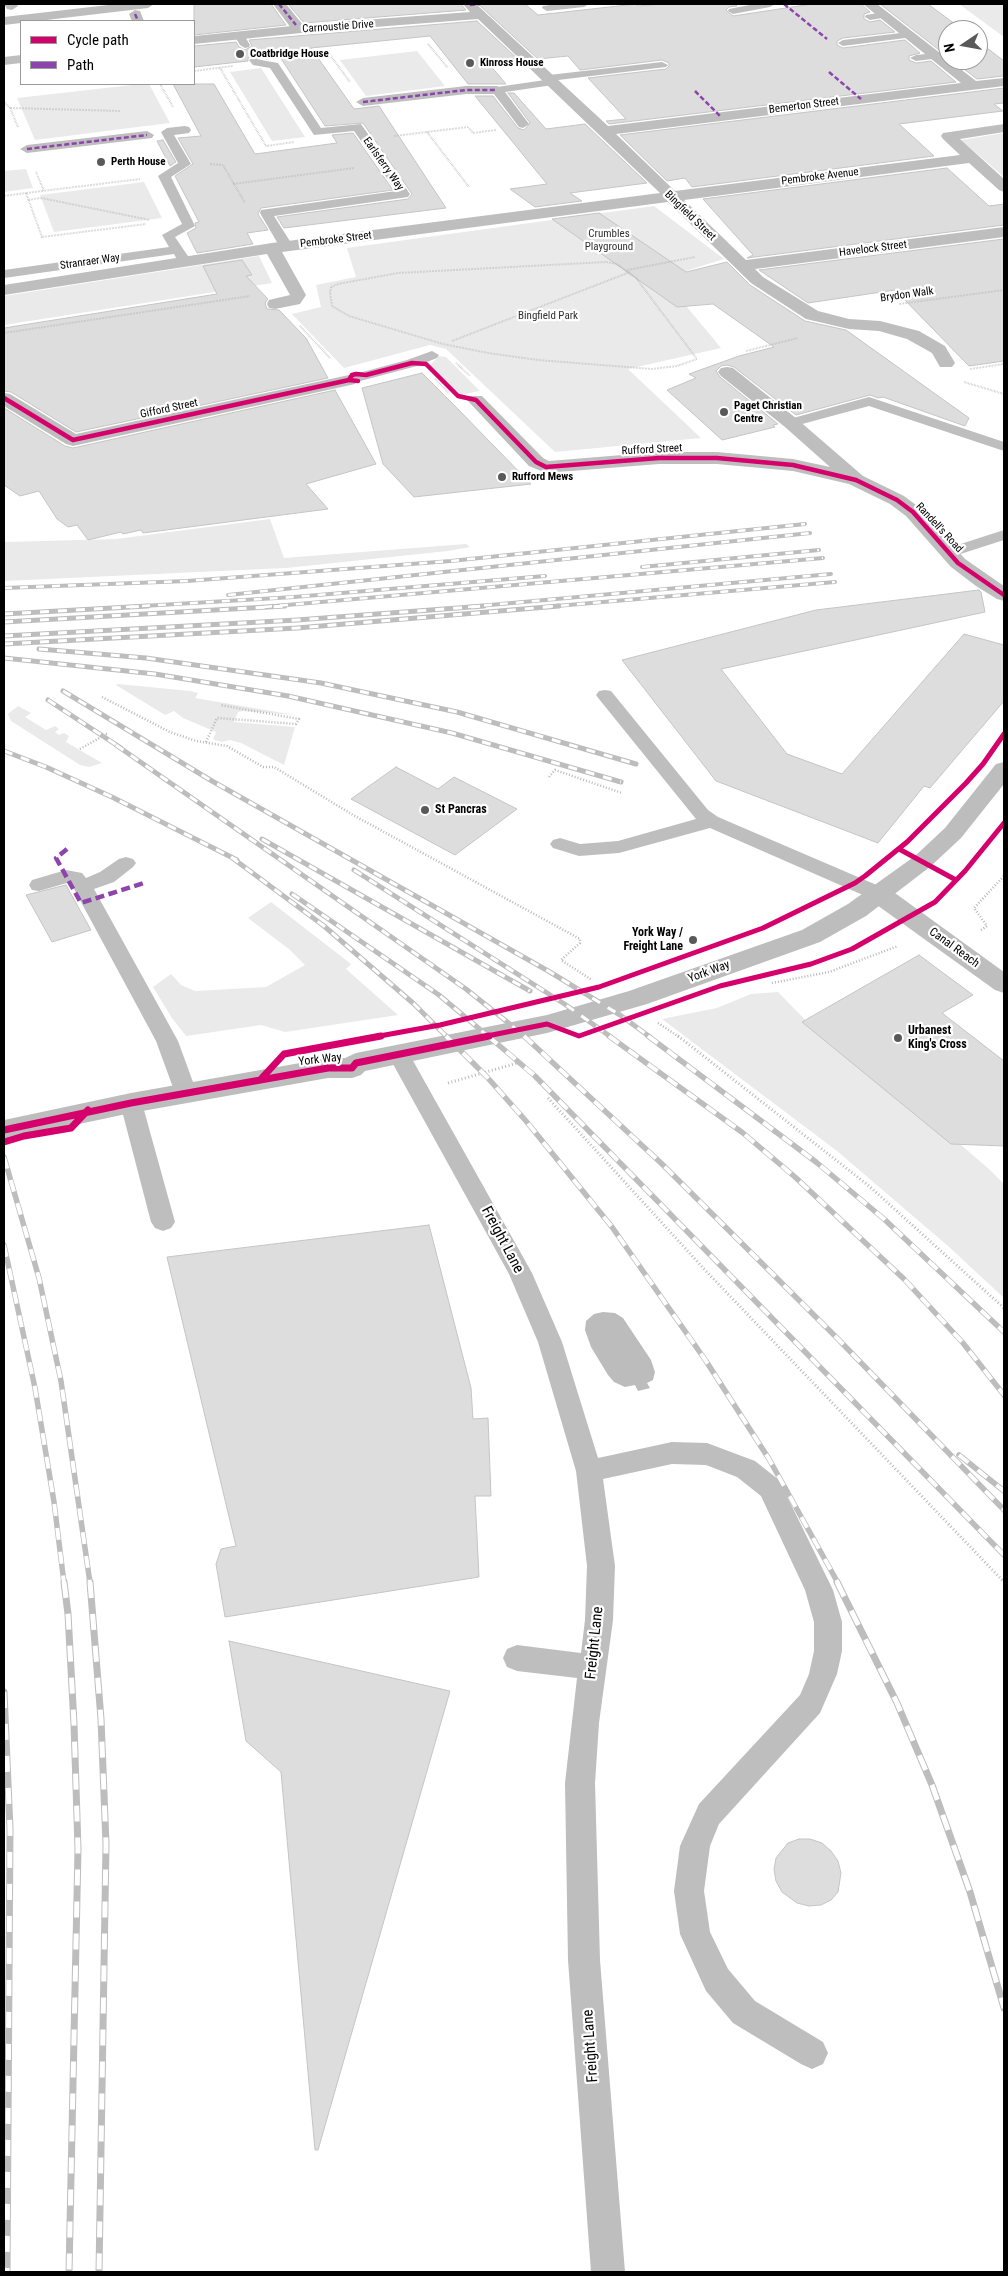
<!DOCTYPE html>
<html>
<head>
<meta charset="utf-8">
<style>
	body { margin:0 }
	#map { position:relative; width:1008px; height:2276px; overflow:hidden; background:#fff; font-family:"Roboto Condensed",sans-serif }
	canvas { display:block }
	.frame { position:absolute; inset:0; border:5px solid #000; pointer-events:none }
	.legend { position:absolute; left:20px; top:20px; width:175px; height:65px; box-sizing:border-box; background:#fff; border:1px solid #999; margin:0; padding:6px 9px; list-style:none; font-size:15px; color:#000 }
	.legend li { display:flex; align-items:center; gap:10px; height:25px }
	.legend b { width:25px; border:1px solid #999 }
	.north { position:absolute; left:938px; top:20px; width:50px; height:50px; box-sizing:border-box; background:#fff; border:1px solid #999; border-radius:50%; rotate:258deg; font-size:14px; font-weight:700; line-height:20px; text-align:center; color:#000 }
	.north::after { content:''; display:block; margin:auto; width:18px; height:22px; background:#595959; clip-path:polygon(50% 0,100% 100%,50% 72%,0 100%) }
</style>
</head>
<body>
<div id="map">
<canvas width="1008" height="2276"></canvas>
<div class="frame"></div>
<ul class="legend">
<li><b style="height:6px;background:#d6006c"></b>Cycle path</li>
<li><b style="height:6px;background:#8e44ad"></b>Path</li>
</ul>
<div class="north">N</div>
</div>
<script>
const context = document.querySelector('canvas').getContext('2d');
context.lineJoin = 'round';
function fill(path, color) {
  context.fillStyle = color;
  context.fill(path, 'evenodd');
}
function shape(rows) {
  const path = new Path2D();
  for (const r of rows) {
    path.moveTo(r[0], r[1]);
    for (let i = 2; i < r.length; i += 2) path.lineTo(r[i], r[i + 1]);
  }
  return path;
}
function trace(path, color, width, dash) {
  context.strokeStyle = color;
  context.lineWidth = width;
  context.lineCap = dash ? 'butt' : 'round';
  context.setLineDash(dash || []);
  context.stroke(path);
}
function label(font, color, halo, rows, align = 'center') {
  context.font = font + ' "Roboto Condensed",sans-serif';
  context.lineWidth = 4.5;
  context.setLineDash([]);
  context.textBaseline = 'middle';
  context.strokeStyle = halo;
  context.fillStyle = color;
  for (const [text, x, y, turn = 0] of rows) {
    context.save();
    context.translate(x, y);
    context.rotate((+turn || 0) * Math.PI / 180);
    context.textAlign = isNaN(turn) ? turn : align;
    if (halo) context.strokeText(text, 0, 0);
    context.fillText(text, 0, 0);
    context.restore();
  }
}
fill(shape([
	[959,4,1004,4,1004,37],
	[417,51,445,86,366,96,340,60],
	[261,68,305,137,272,141,230,72],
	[141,84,149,84,170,123,35,140,17,98],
	[1004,133,1004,177,961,140],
	[26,169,33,188,4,192,4,171],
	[144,182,162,218,54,232,40,195],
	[654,206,724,259,663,278,721,348,628,369,701,438,555,452,446,349,430,345,344,368,292,314,321,307,316,285,356,277,347,248],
	[259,256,272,283,4,325,4,296],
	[439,356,446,357,480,391,455,396,427,368],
	[270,519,284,558,466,544,470,547,448,551,286,568,4,581,4,542,116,539],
	[118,684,190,691,198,693,195,698,295,715,243,711,238,712,234,722,295,727,284,765,241,743,230,740,221,742,213,739,216,732,183,718,174,711,165,715,116,685],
	[18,706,31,713,25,717,46,730,55,726,59,729,55,732,59,735,64,733,69,736,66,742,102,763,89,767,80,765,11,721,8,714],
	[271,902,351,964,346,969,398,1015,285,1032,261,1025,186,1036,172,1018,153,987,171,974,181,985,195,991,266,987,305,965,290,950,248,918],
	[778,992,817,1032,889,1083,989,1169,1004,1184,1004,1298,948,1246,837,1151,662,1019,717,1008,751,994]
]), '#eaeaea');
fill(shape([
	[603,1312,615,1313,623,1318,651,1360,655,1372,653,1380,647,1383,650,1388,638,1391,635,1385,625,1387,614,1382,608,1375,591,1347,585,1330,586,1321,594,1314]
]), '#bcbcbc');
const building = shape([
	[194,4,271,4,286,25,194,35,194,4],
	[288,4,461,4,466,10,304,23,288,4],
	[478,4,525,4,538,15,636,4,638,6,662,4,735,4,737,6,729,7,726,10,733,16,812,4,861,4,870,12,864,14,864,19,870,22,880,20,895,32,843,38,837,41,837,45,843,48,905,40,920,53,909,56,909,60,916,63,931,61,956,82,609,124,606,121,626,119,588,78,666,69,669,66,669,63,662,60,580,70,568,56,538,59,478,4],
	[880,4,928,4,963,30,948,30,948,57,880,4],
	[477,21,520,61,490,65,506,84,468,84,430,36,311,48,354,109,379,106,446,208,284,228,277,217,408,199,412,194,363,123,325,126,280,57,266,59,254,55,248,58,248,61,194,67,194,46,236,42,239,47,245,50,252,46,249,40,477,21],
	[978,41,1004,61,1004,76,977,79,952,60,978,60,978,41],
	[173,84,214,84,255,154,337,143,332,135,353,133,393,190,261,208,258,214,268,230,247,233,253,244,197,253,187,233,196,228,195,223,199,222,175,176,193,164,178,138,201,136,173,84],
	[1004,88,1004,103,994,104,1003,111,899,124,934,156,692,187,685,178,667,181,620,135,1004,88],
	[508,93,514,93,546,129,585,124,647,183,570,193,582,201,535,207,510,189,547,184,475,96,493,96,518,128,524,130,530,123,508,93],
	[163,140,176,162,170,166,157,141,163,140],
	[947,168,989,206,1004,204,1004,225,747,258,753,255,703,199,947,168],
	[599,213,686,272,727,262,750,285,805,321,846,330,969,418,965,426,883,397,878,398,870,395,796,415,734,367,727,365,721,366,716,371,720,377,778,424,773,425,775,427,722,440,667,390,696,378,689,374,739,356,774,347,713,304,677,307,552,219,599,213],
	[1004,239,1004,361,969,366,895,290,808,303,759,270,1004,239],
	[242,260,252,275,246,276,268,299,265,303,267,309,279,310,306,338,328,378,76,432,11,392,4,391,4,328,217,294,203,266,242,260],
	[422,373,454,405,531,484,414,497,383,464,362,388,422,373],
	[335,390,376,464,306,484,328,509,143,533,141,530,123,534,121,532,88,540,77,525,68,527,57,519,39,491,20,496,4,485,4,408,65,446,73,448,335,390],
	[979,590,981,592,985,612,721,669,787,754,842,774,964,634,1004,645,1004,701,930,788,924,786,878,843,716,781,622,660,816,610,979,590],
	[396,767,438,789,454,777,517,809,455,855,351,799,396,767],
	[66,885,91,930,52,942,26,895,66,885],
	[919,955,973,995,942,1013,1004,1061,1004,1146,951,1144,802,1022,919,955],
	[429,1225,471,1388,473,1419,488,1418,491,1496,475,1496,479,1577,225,1617,216,1564,221,1549,236,1546,167,1257,429,1225],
	[229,1641,450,1691,318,2150,315,2150,281,1772,246,1741,229,1641],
	[799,1839,810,1839,822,1843,831,1851,838,1861,841,1873,838,1892,831,1900,821,1905,809,1906,797,1903,782,1892,776,1881,774,1869,776,1858,788,1843,799,1839]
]);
fill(building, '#ddd');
trace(building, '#c5c5c5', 1);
trace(shape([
	[428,44,448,68],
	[327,51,350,82],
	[220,68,266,146,294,142],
	[194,71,233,66],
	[160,84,173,107],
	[4,102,10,108,18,127],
	[10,108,121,111],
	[427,132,469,187],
	[394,136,468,127,473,133,496,130],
	[210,164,223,165,245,203],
	[36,172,44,191],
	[233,184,354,168],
	[26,193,140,179],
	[4,196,26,193,42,237,146,224],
	[28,200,41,198,150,220],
	[606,262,617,264,636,278,697,359,677,366,652,369,538,360,488,353,443,344,349,316,332,306,330,293,331,287,338,284,398,273,606,262],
	[627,270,695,257],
	[899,304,1004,290],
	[300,326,330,358],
	[4,333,250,296],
	[452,341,630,272],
	[746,351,798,338],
	[456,363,470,376],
	[970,369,1004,364],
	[435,379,449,393],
	[964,382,1004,394]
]), '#b8b8b8', 2, [0.5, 1]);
trace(shape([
	[102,697,170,732,196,741,227,746,263,767,274,767,353,815,580,939,580,943,561,960,592,980],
	[206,742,217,718,296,724,299,719,220,705],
	[80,749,108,733],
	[549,777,555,770,622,793],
	[981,930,987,926,974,908,1004,876],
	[772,983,829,972,898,946],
	[658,1023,679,1037]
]), '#b8b8b8', 2.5, [1, 2]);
trace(shape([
	[678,1036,869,1186,1004,1308],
	[448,1083,521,1062],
	[548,1098,705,1270,1004,1582]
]), '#b8b8b8', 3, [1, 2.5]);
fill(shape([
	[557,4,589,4,584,7,547,11,542,8,543,6,557,4],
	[755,4,775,4,770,7,733,14,728,11,729,9,755,4],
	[884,12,888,13,888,17,870,20,865,17,866,15,884,12],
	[239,32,244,35,250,45,249,47,245,48,240,45,234,35,239,32],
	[909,32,913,33,913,37,843,46,838,43,843,40,909,32],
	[936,53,942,56,940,58,916,61,910,58,916,55,936,53],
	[255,57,261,60,278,63,321,128,361,124,410,194,408,197,274,216,293,246,291,249,281,249,260,213,261,210,396,191,354,131,314,135,270,68,253,65,249,60,255,57],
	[662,62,668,65,666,67,558,80,557,84,553,85,505,92,529,124,523,128,519,127,491,90,497,87,545,80,545,76,549,75,662,62],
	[185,126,189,127,191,130,189,133,174,135,191,164,171,177,195,226,175,237,192,262,190,265,180,265,174,254,4,278,4,270,169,247,162,235,182,224,158,176,178,163,161,132,167,128,185,126],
	[432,351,439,355,437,358,417,366,349,384,342,380,344,377,407,360,432,351],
	[869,397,1004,442,1004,451,869,406,791,427,784,423,786,420,869,397],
	[1004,530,1004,540,948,558,942,556,940,553,942,550,1004,530],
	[605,690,611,691,708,810,718,817,886,889,889,894,886,899,879,901,872,899,710,828,619,853,579,856,553,848,550,844,553,840,560,838,580,844,618,841,696,819,599,699,596,695,599,691,605,690],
	[126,857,133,859,136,863,133,867,114,882,94,889,178,1041,197,1093,194,1099,186,1101,178,1099,175,1093,156,1041,74,889,67,883,39,891,32,890,29,885,32,880,66,870,82,873,86,878,100,872,119,859,126,857],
	[399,1047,407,1050,532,1273,562,1342,598,1458,672,1442,707,1443,755,1461,779,1480,833,1590,842,1622,842,1651,837,1674,820,1713,719,1824,710,1846,704,1891,710,1932,728,1969,755,2001,823,2042,828,2053,823,2064,812,2069,801,2064,733,2023,706,1991,680,1934,674,1891,680,1846,699,1804,800,1695,809,1674,814,1651,814,1622,805,1590,761,1496,737,1477,706,1465,672,1464,603,1479,615,1566,613,1620,599,1723,595,1783,600,1960,625,2272,591,2272,568,1960,565,1783,577,1678,517,1671,507,1667,503,1658,507,1649,517,1645,581,1653,585,1620,587,1566,576,1471,538,1342,509,1274,388,1055,391,1050,399,1047],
	[131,1095,139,1097,142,1103,175,1222,171,1228,163,1231,155,1228,151,1222,120,1103,123,1097,131,1095]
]), '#bebebe');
fill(shape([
	[273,4,286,4,303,25,301,28,291,28,273,4],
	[135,10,140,11,144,21,132,21,129,14,135,10],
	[466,86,497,86,504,90,497,94,466,94,363,106,356,102,363,98,466,86],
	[147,131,154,135,152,138,27,153,20,149,27,145,147,131]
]), '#bebebe');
fill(shape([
	[4,4,17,4,18,6,12,10,7,9,4,4],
	[463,4,476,4,608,126,961,83,863,4,877,4,976,81,1004,78,1004,86,616,134,675,191,960,155,943,139,941,136,943,133,1004,124,1004,132,960,139,1004,179,1004,192,999,190,969,163,684,200,746,260,1004,227,1004,237,755,269,763,277,818,311,849,319,880,321,919,331,945,346,955,363,952,367,940,367,932,353,907,339,879,331,849,329,806,319,751,283,668,202,282,252,306,295,300,304,275,309,269,308,267,304,269,300,290,295,267,254,4,295,4,285,272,243,660,193,478,19,311,32,194,44,195,36,311,24,470,12,463,4],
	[21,55,21,63,4,65,4,57,21,55],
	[727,367,733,368,797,419,863,476,904,496,920,508,965,559,1004,586,1004,601,997,599,976,586,951,567,906,516,890,504,849,484,793,471,717,464,659,464,546,473,529,466,467,400,470,396,482,396,543,458,549,461,659,452,717,452,793,459,830,467,785,427,721,376,718,372,721,368,727,367],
	[349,375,355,376,358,380,355,384,73,446,66,444,4,406,4,393,10,394,76,434,349,375],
	[879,886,888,888,1004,972,1004,993,995,990,870,900,867,894,870,888,879,886]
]), '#bebebe');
fill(shape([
	[117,4,154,4,148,8,4,25,4,17,117,4],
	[1004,762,1004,784,961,838,931,866,866,916,820,942,647,1004,547,1033,365,1071,361,1075,352,1078,328,1078,131,1113,4,1140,4,1120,131,1093,328,1058,345,1058,356,1053,547,1015,629,991,802,930,848,904,915,856,945,828,996,764,1004,762]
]), '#bdbdbd');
const railFar3 = shape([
	[642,567,819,550],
	[4,588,187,581,451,561,805,524],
	[228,595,810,533],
	[126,607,294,597,545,576],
	[264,607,823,558],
	[468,607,831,574],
	[545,607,835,582]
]);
const railFar2 = shape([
	[4,614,148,606],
	[4,622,285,606],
	[4,636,297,620,484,606],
	[4,644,297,628,559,606],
	[39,649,146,658,321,683,457,712,636,764],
	[4,658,155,674,288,696,452,733,621,782],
	[63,691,212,781,550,972,620,1015,650,1037],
	[48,700,121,748],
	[116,745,466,989,526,1037],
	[4,751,46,767,114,798,237,860],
	[262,839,530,991],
	[231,857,324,926,414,1004,447,1037],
	[354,870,566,1005,611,1037],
	[292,894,439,995,489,1037]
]);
const railFar1 = shape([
	[446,1036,487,1077,526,1121,612,1227,706,1361,769,1459,838,1583],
	[488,1036,535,1076,1004,1555],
	[524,1036,661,1163,837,1338,1004,1510],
	[609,1036,743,1133,795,1177,904,1279,963,1343,1004,1395],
	[648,1036,816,1162,884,1219,1004,1332],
	[4,1157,39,1278,61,1381,90,1583],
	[4,1245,35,1388,54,1502,64,1583],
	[959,1455,1004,1491]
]);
const rail = shape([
	[64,1582,68,1614,74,1724,78,1849,69,2272],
	[90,1582,101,1719,106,1844,99,2272],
	[837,1582,897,1703,932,1785,970,1892,1004,2008],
	[4,1692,10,1829,7,2272]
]);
trace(railFar3, '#bdbdbd', 4);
trace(railFar2, '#bdbdbd', 5);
trace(railFar1, '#bdbdbd', 5.5);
trace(rail, '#bdbdbd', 7);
trace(railFar3, '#fff', 2.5, [8]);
trace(railFar2, '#fff', 3, [9]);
trace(railFar1, '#fff', 4, [12]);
trace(rail, '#fff', 5, [16]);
trace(shape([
	[279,4,296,25],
	[784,4,827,39],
	[470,5,480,4],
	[135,14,138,21],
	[829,72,861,99],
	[695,91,721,117],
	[363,102,466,90,497,90],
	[27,149,147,135]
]), '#8e44ad', 2.5, [5, 2.5]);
trace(shape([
	[67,849,56,858,81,903,147,882]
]), '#8e44ad', 4.5, [9, 4.5]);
trace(shape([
	[349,380,352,375,356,374,366,375,412,363,426,364,458,396,476,400,536,462,546,467,659,458,717,458,793,465,856,480,897,500,913,512,958,563,1004,595],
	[4,398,73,440,349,380,358,381]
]), '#d6006c', 4.5);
trace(shape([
	[899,849,956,880],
	[374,1037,440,1025,599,987,763,928,855,883,865,876,907,842,966,783,983,764,1004,734],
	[482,1037,547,1024,579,1036,720,986,811,964,852,949,935,902,965,871,1004,823]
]), '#d6006c', 5);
trace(shape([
	[260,1080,284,1054,381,1036],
	[4,1130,131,1103,328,1068,352,1068,356,1063,489,1036],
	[4,1142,24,1136,71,1128,88,1110]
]), '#d6006c', 7);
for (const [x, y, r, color] of [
	[240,54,5,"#595959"],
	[470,63,5,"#595959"],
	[101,162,5,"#595959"],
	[724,412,5,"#595959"],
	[502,477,5,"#595959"],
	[425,810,5,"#595959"],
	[693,940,5,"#595959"],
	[898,1038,5,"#595959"]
]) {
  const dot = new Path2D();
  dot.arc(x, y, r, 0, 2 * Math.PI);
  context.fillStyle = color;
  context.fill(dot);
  trace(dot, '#fff', 2);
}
label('11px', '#000', '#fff', [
	["Carnoustie Drive",338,27,-4],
	["Bemerton Street",804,106,-7],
	["Earlsferry Way",383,164,55],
	["Pembroke Avenue",820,177,-7],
	["Bingfield Street",690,216,44],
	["Pembroke Street",336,240,-7],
	["Havelock Street",873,249,-7],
	["Stranraer Way",90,262,-8],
	["Brydon Walk",907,295,-8],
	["Gifford Street",169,409,-12],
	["Rufford Street",652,450,-3],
	["Randell's Road",939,528,47]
]);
label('bold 11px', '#000', '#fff', [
	["Coatbridge House",250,54],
	["Kinross House",480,63],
	["Perth House",111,162],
	["Paget Christian",734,406],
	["Centre",734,419],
	["Rufford Mews",512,477]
], 'left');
label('11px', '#303030', '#fff', [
	["Crumbles",609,234],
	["Playground",609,247],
	["Bingfield Park",548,316]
]);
label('bold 12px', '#000', '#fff', [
	["St Pancras",435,810],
	["York Way /",683,933,"right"],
	["Freight Lane",683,947,"right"],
	["Urbanest",908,1031],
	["King's Cross",908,1045]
], 'left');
label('12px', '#000', '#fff', [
	["Canal Reach",954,948,36],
	["York Way",709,972,-20],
	["York Way",320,1060,-6]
]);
label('15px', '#000', '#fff', [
	["Freight Lane",502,1240,62],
	["Freight Lane",595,1643,-84],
	["Freight Lane",591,2046,-94]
]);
</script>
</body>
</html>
